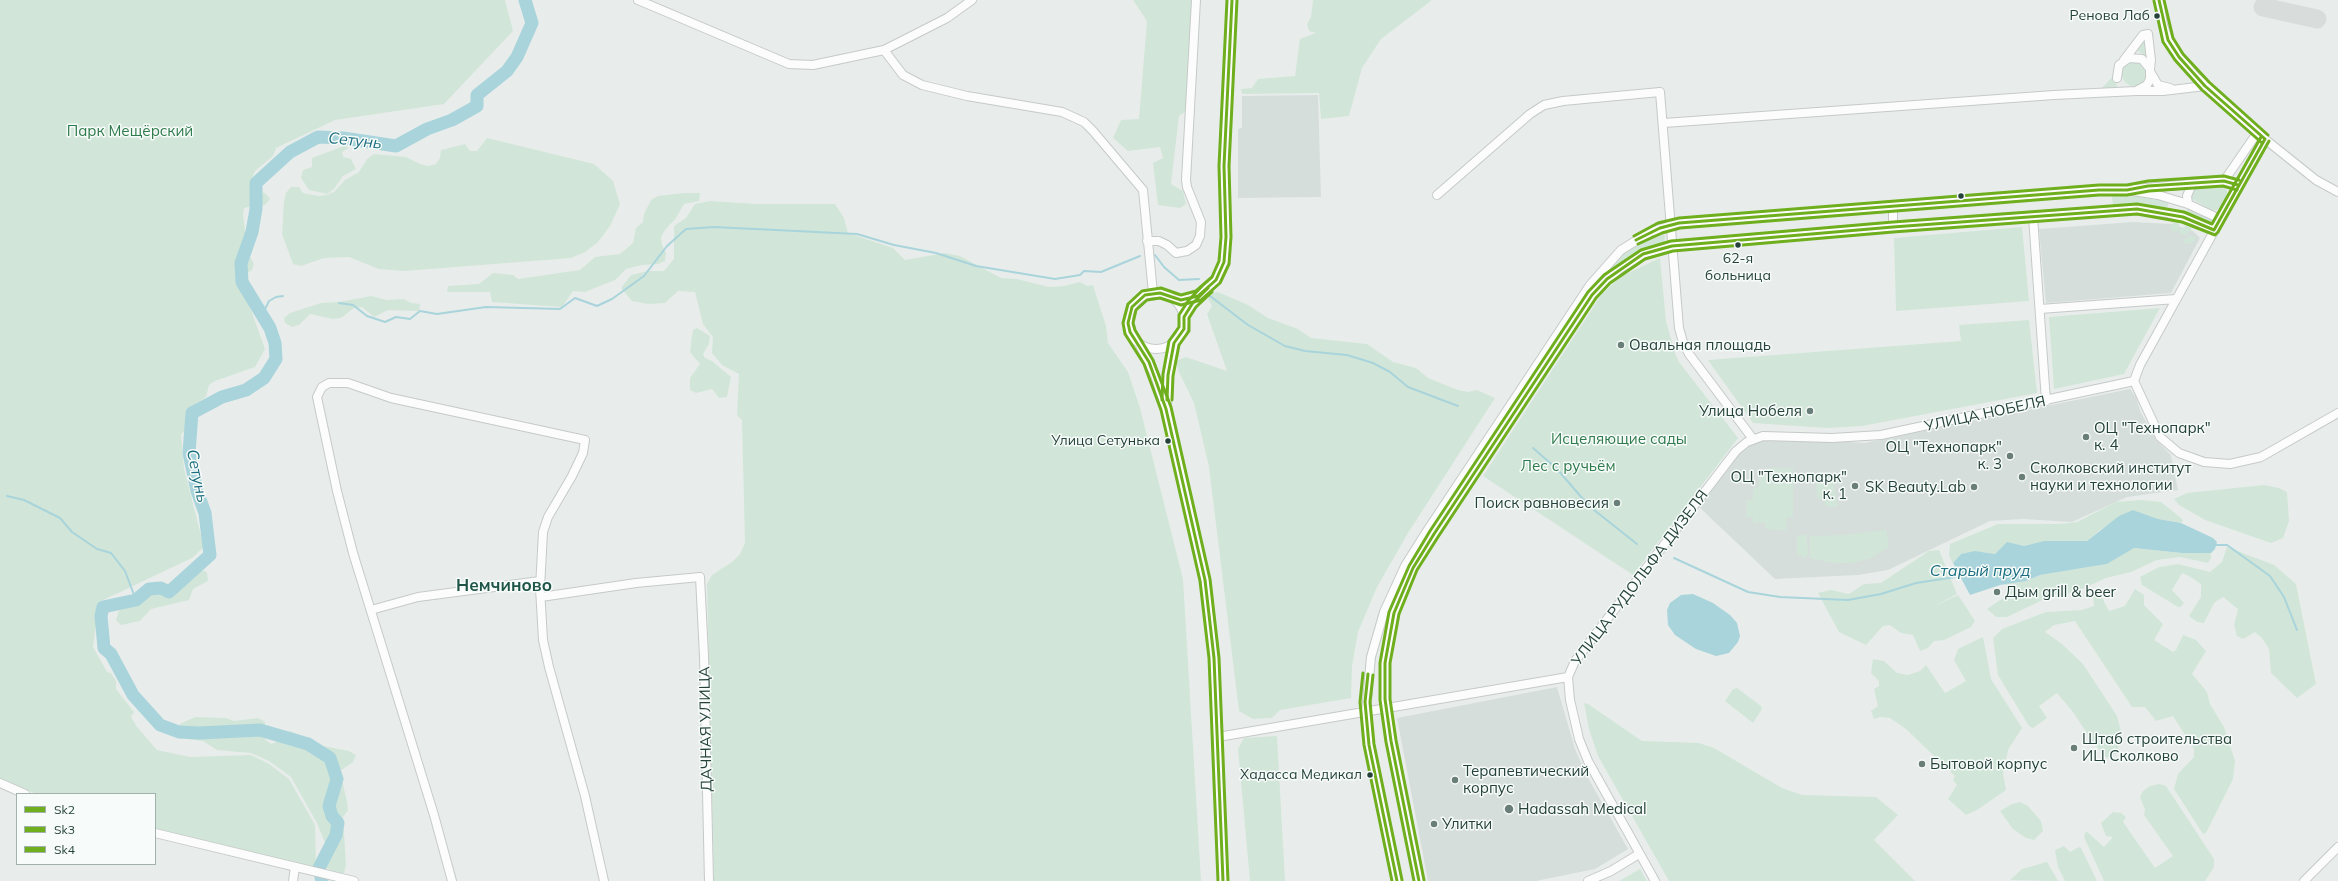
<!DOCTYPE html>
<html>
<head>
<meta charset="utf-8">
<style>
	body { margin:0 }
	#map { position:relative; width:2338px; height:881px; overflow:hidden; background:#e8edeb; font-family:Mulish,sans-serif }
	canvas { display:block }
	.legend { position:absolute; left:16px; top:793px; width:140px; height:72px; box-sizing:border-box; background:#f7fbf9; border:1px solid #a3b1ad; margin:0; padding:5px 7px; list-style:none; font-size:12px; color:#24423a }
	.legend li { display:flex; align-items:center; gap:8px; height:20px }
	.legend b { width:20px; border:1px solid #a3b1ad }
</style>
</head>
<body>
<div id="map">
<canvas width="2338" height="881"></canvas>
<ul class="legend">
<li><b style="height:5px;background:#6faf1e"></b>Sk2</li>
<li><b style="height:5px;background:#6faf1e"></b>Sk3</li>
<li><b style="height:5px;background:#6faf1e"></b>Sk4</li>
</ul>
</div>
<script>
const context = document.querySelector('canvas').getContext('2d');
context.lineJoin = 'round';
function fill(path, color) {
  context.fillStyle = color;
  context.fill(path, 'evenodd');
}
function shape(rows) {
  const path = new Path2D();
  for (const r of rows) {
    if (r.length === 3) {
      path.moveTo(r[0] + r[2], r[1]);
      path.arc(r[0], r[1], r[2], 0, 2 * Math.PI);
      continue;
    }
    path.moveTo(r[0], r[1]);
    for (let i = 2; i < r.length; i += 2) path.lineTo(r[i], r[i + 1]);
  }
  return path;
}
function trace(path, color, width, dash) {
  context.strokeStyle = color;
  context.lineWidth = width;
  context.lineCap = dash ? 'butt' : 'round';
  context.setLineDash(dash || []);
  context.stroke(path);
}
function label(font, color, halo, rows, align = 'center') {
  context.font = font + ' Mulish,sans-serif';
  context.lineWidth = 3;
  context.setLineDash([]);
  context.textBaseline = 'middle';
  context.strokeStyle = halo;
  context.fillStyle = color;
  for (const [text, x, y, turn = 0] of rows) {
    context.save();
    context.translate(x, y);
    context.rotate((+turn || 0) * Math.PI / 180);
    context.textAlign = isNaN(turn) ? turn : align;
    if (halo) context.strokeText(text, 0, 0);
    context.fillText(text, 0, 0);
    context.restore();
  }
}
fill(shape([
	[1318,95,1321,197,1238,198,1238,129,1242,128,1242,96],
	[2133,222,2171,224,2193,231,2200,238,2171,293,2046,303,2039,229],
	[2130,389,2136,397,2141,413,2157,441,2171,455,2178,490,2127,497,2072,522,2023,519,1990,521,1888,570,1858,575,1775,579,1698,506,1742,450,1761,438,1776,437,1865,443],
	[1557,687,1575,749,1587,776,1628,849,1595,869,1536,881,1428,881,1397,718]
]), '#d6dedb');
fill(shape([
	[0,0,505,0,513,31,444,104,335,120,276,148,273,156,255,171,250,183,251,190,265,193,270,199,265,205,251,206,244,208,243,215,246,237,243,244,254,264,252,270,241,276,241,282,265,349,255,367,215,381,209,385,206,397,188,409,185,417,185,431,181,434,184,469,204,547,192,558,99,602,93,647,107,672,111,673,116,681,116,689,134,712,131,717,137,727,157,750,190,757,251,755,269,764,289,779,315,825,316,868,155,828,155,794,36,794,0,778],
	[1133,0,1192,0,1186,111,1179,116,1171,184,1183,191,1186,204,1180,208,1158,205,1153,163,1163,158,1160,147,1128,151,1113,138,1121,120,1139,119,1147,21],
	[1313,0,1432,0,1381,39,1362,68,1349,116,1321,119,1319,93,1242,94,1241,89,1252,88,1258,79,1295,76,1300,39,1316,33,1309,31,1307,24,1311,17],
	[2145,38,2148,57,2137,51],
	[2134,74,12],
	[2113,76,2119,91,2100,89,2105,85],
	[487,138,594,164,613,181,620,204,610,226,598,242,585,252,571,258,404,271,379,269,349,257,324,258,301,266,293,264,282,234,284,201,286,193,291,187,299,187,303,193,319,196,326,195,334,192,345,180,359,172,367,159,374,154,406,157,420,164,428,166,436,164,440,158,441,150,465,144,470,151,477,151],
	[344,146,349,148,342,152,343,157,351,159,356,169,343,176,334,189,327,194,309,190,301,178,303,170,312,167,312,158],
	[2223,185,2227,191,2227,197,2222,207,2217,210,2212,210,2190,198,2193,189,2197,187],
	[684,193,700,193,699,201,684,204,676,218,665,230,661,237,662,245,666,253,665,261,658,264,642,265,626,269,615,280,585,292,573,291,562,307,492,302,490,292,447,292,448,286,479,284,493,273,513,275,518,279,580,270,595,257,620,254,633,243,636,228,643,222,644,214,651,200,658,196],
	[2122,194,2168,202,2168,206,2165,208,2136,205,2113,207,2112,196,2102,195],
	[710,201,756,204,835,204,844,218,848,233,893,248,905,260,945,253,960,256,1001,278,1017,279,1049,287,1064,286,1080,282,1087,286,1093,285,1106,326,1108,343,1128,372,1140,408,1183,579,1201,881,714,881,707,584,712,575,732,562,740,554,745,543,742,420,737,415,739,374,722,365,712,353,713,337,703,324,695,292,678,291,665,303,648,304,632,301,621,288,631,275,648,271,664,271,674,259,674,226,686,218,695,204],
	[2188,208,2212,219,2214,221,2210,223,2186,213],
	[2175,227,4.5],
	[2186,226,2191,228,2191,231,2186,235,2179,234,2180,229],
	[2022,227,2029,301,1896,311,1894,238],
	[1661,233,1665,236,1664,243,1642,251,1603,276,1624,252],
	[2190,236,2195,237,2195,241,2187,244,2183,243,2185,239],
	[1660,258,1666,321,1675,353,1679,362,1738,438,1633,575,1483,476,1602,294,1620,277],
	[1218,292,1248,305,1268,318,1298,329,1311,338,1367,344,1393,362,1416,368,1428,378,1458,390,1468,392,1477,390,1495,398,1408,533,1377,587,1358,632,1352,666,1351,698,1280,710,1272,718,1253,719,1239,711,1209,467,1194,403,1179,372,1176,361,1186,357,1227,371,1207,314,1212,306,1208,299,1213,293],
	[371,296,387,300,404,299,411,303,420,304,419,311,388,310,374,317,362,307,354,308,341,318,333,319,310,314,299,325,292,327,285,323,284,318,290,313,321,303,339,302],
	[2160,308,2124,374,2054,389,2049,317],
	[2029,320,2037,393,1862,426,1827,428,1753,423,1708,360,1961,341,1959,325],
	[697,328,710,336,709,344,703,354,705,358,712,361,731,377,727,397,719,398,712,389,696,393,690,390,690,378,700,364,690,352,692,336,693,330],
	[1766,468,1793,468,1793,517,1787,517,1786,530,1765,529,1765,523,1753,523,1753,517,1746,517,1747,500,1753,500,1753,488,1759,487,1759,475,1766,475],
	[1831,471,1838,507,1826,506,1824,499,1818,499,1817,496,1816,479,1819,478,1819,473],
	[2264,485,2279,488,2287,492,2289,521,2283,538,2271,543,2205,520,2179,505,2174,499,2187,493],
	[2141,500,2161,502,2181,518,2183,521,2181,523,2158,519,2133,510,2100,530,2087,541,2044,541,2024,546,2007,543,1995,554,1984,552,1961,554,1953,563,1949,556,1950,544,1998,524,2060,524,2077,522,2116,502],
	[1886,530,1889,547,1871,558,1851,563,1834,563,1810,558,1810,536,1847,535],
	[1797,535,1806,535,1808,552,1806,558,1797,554],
	[2227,547,2274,565,2296,584,2316,684,2297,698,2271,673,2269,649,2262,638,2255,632,2243,639,2237,636,2234,625,2238,609,2223,597,2214,603,2204,623,2197,622,2189,616,2201,597,2201,584,2189,576,2182,573,2172,590,2184,603,2181,607,2178,607,2142,585,2140,577,2159,567,2178,564,2210,572,2222,562],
	[2133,548,2182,553,2211,553,2211,558,2208,563,2180,557,2157,560,2131,572,2106,578,2075,592,2053,595,2007,617,1996,617,1987,609,2006,596,2006,584,2026,581,2040,575,2107,564],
	[1939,550,1957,594,1933,607,1958,595,1975,621,1971,627,1944,640,1934,641,1928,648,1920,651,1913,635,1901,633,1890,625,1883,626,1866,645,1839,632,1818,593,1831,590,1849,594,1864,584,1881,583,1929,551],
	[199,569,207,572,208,581,193,589,189,600,151,609,140,621,121,625,116,620,121,605,153,594,170,595],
	[2135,589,2144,595,2144,605,2163,624,2154,640,2173,652,2176,650,2183,635,2196,640,2206,651,2192,674,2207,692,2210,704,2224,727,2235,761,2233,779,2206,833,2203,834,2174,789,2178,774,2194,757,2194,749,2173,716,2156,721,2145,707,2132,707,2075,621,2054,625,2045,632,2062,644,2083,664,2117,716,2122,735,2117,753,2107,758,2092,741,2073,712,2057,693,2039,706,2047,718,2033,728,2029,726,1998,675,1993,638,2002,629,2046,612,2082,610,2094,606,2093,596,2098,590,2109,611,2125,606],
	[1983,637,1991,679,2022,728,2008,750,2003,774,2006,790,1977,810,1966,815,1948,799,1957,785,1953,780,1955,776,1906,729,1890,718,1880,717,1874,719,1871,711,1878,706,1874,689,1879,686,1879,681,1871,673,1873,659,1884,661,1897,673,1908,675,1920,671,1926,665,1945,693,1966,681,1954,660,1958,649],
	[1737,688,1761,706,1762,709,1753,723,1725,701,1733,689],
	[1584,703,1588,704,1642,741,1699,743,1714,748,1782,788,1802,795,1876,797,1898,815,1874,840,1915,881,1669,881,1598,756,1589,729],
	[195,717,226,718,234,721,258,718,265,722,265,739,271,744,279,741,282,734,290,731,318,745,349,751,356,755,353,762,340,771,347,802,348,810,343,817,346,865,344,873,336,874,323,866,321,850,325,843,317,823,291,777,269,761,251,753,217,750,203,741,187,739,180,733,180,724],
	[1277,736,1285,881,1250,881,1238,749,1244,738],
	[2159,784,2166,786,2214,859,2214,867,2205,881,2104,881,2084,837,2086,831,2104,847,2113,837,2106,836,2101,823,2113,812,2121,813,2126,817,2123,822,2155,868,2173,856,2144,815,2145,809,2140,797,2143,791,2150,786],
	[2020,802,2028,806,2041,821,2043,831,2034,840,2026,838,2013,829,2000,811,2012,804],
	[2064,846,2070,852,2079,847,2081,848,2097,881,2065,881,2058,867,2055,850],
	[2047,862,2058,881,2010,880,2022,869],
	[1640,869,1647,881,1619,881]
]), '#d1e6d8');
fill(shape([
	[2133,510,2158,519,2181,523,2213,538,2217,542,2215,549,2211,553,2182,553,2134,548,2107,564,2040,575,2026,581,2000,585,1970,595,1953,563,1961,554,1975,551,1995,554,2007,542,2024,546,2044,541,2087,541,2119,516],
	[1693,594,1713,603,1730,615,1737,623,1740,636,1738,642,1729,653,1716,656,1696,649,1675,635,1668,625,1667,610,1670,603,1681,595]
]), '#a9d4db');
trace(shape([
	[1155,255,1164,267,1179,280,1199,279],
	[1210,296,1248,325,1285,346,1305,351,1347,355,1373,363,1390,372,1408,387,1458,406],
	[339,303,353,305,367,316,385,322,396,317,410,319,420,311,437,314,486,307,560,309,575,298,597,306,612,299,644,276,667,246,686,229,714,227,857,234,894,245,936,253,976,266,1055,279,1080,275,1084,271,1101,272,1140,256],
	[262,315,269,301,276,297,283,296],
	[1533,448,1557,469,1589,506,1637,544],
	[7,496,24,500,60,518,72,532,97,549,111,553,125,571,136,600],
	[2214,545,2227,545,2270,576,2284,597,2297,630],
	[1674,558,1748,592,1780,597,1848,600,1881,594,1916,583,1962,576]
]), '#a9d4db', 2);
trace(shape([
	[322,881,319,868,336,835,338,823,332,816,329,806,337,779,330,758,308,744,260,730,199,733,179,732,160,725,133,695,111,654,104,648,101,616,103,607,136,600,149,589,161,588,169,592,210,555,205,513,197,491,189,453,192,413,222,397,246,390,264,378,276,359,275,343,270,328,242,282,241,263,252,232,256,209,256,183,290,152,318,137,343,138,396,146,427,129,452,120,477,106,477,95,507,71,517,57,532,23,525,0]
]), '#a9d4db', 13);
trace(shape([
	[2263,7,2317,19]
]), '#d8dddc', 19);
const street = shape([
	[638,0,789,64,813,65,884,50,947,18,972,0],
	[2159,0,2163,25,2168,40,2179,57,2195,76,2261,136,2316,180,2338,192],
	[884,50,903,75,922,85,967,96,1062,112,1084,122,1093,131,1143,190,1153,293],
	[2124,60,2143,35,2148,34,2151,60,2150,69],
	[2151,73,2158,85,2170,88],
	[2138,91,2163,91,2205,86],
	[1664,123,2054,95,2136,91,2147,85,2150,79,2150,69,2142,59,2129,58,2119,65,2117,78],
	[2224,181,2257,133],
	[2134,189,2224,181,2238,185],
	[1437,195,1530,114,1544,105,1563,101,1660,92,1679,328,1683,342,1689,354,1753,439],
	[2188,204,2187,196,2192,184],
	[1893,206,1893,227],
	[2033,217,2046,401],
	[1147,241,1159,241,1167,245,1176,253,1187,251,1196,245,1200,236,1201,222,1187,187,1186,180,1196,0],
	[1156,321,28],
	[1173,299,1181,300,1198,296],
	[2040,309,2176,299],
	[1184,317,1198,296,1216,280,1224,262,1226,237,1224,166,1232,0],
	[1140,345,1155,375,1166,409,1205,580,1214,658,1223,881],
	[2134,381,2140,365,2265,139],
	[2134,381,2160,437,2179,453,2204,462,2230,464,2261,457,2338,413],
	[1167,404,1168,375,1174,343],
	[541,597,636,583,700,577,704,656,709,881],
	[371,610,418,597,540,581],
	[1218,737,1568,677],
	[0,783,25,794],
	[155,833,354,881],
	[293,881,295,867],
	[452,881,434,815,353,553,337,491,317,397,322,387,329,383,348,383,391,398,585,440,583,453,572,476,548,517,543,532,540,588,543,640,549,667,585,796,604,881],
	[1397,881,1369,745,1366,712,1371,657,1384,612,1405,566,1427,531,1590,285,1621,250,1650,232,1679,223,2099,190,2127,190,2158,195,2188,204,2220,219],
	[1419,881,1391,741,1385,699,1385,663,1394,613,1413,568,1434,534,1592,295,1618,270,1643,254,1672,246,1893,227,2100,212,2137,209,2167,213,2193,220,2214,230],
	[1588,881,1611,871,1639,854],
	[1655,881,1588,761,1579,739,1570,700,1568,677,1575,661,1736,451,1747,442,1763,436,1832,438,1881,435,2134,381],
	[2304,881,2338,847]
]);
trace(street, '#c5cac8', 10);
trace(street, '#fcfcfc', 8);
trace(shape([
	[2159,0,2168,40,2179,57,2205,86,2265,139],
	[1636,240,1660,228,1679,223,2099,190,2127,190,2148,186,2224,181,2238,185],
	[1167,400,1168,375,1174,343,1184,329,1184,317,1192,304,1208,288],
	[1368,674,1365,702,1369,745,1397,881],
	[1223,881,1214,658,1205,580,1166,409,1149,362,1130,332,1128,323,1132,307,1145,295,1160,293,1181,300,1198,296,1216,280,1224,262,1226,237,1224,166,1232,0],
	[1419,881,1391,741,1385,699,1385,663,1394,613,1413,568,1434,534,1592,295,1607,279,1643,254,1672,246,1893,227,2137,209,2183,217,2214,230,2265,139]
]), '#6faf1e', 3);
trace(shape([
	[2154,1,2163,42,2175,60,2202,90,2262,143],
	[1638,244,1662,233,1680,228,2099,195,2127,195,2149,191,2223,186,2237,190],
	[1172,400,1173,376,1179,345,1189,331,1189,318,1196,307,1212,292],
	[1363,673,1360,702,1364,745,1392,881],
	[1424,880,1396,740,1390,699,1390,663,1399,614,1417,570,1438,537,1596,298,1610,283,1645,259,1673,251,1893,232,2137,214,2182,222,2215,235,2218,232,2269,141],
	[1228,881,1219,658,1210,579,1171,407,1153,360,1135,330,1133,323,1136,310,1147,300,1160,298,1181,305,1201,300,1220,283,1229,264,1231,237,1229,166,1237,0]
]), '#6faf1e', 3);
trace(shape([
	[2164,0,2173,38,2183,54,2209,82,2268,135],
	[1634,236,1658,223,1679,218,2099,185,2127,185,2148,181,2224,176,2239,180],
	[1162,400,1163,374,1169,341,1179,327,1179,315,1188,301,1204,284],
	[1373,675,1370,702,1374,744,1402,880],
	[1218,881,1209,658,1200,581,1161,410,1144,364,1125,334,1123,323,1128,304,1142,291,1161,288,1181,295,1196,291,1212,277,1219,261,1221,237,1219,166,1227,0],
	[1414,881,1386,742,1380,700,1380,663,1389,612,1409,566,1430,531,1588,292,1604,275,1641,250,1671,241,1893,222,2137,204,2184,212,2212,224,2261,137]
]), '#6faf1e', 3);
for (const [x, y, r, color] of [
	[2157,16,3.5,"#24423a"],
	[1961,196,3.5,"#24423a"],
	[1738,245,3.5,"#24423a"],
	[1621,345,4,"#697e78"],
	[1810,411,4,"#697e78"],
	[2086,437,4,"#697e78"],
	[1168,441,3.5,"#24423a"],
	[2010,456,4,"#697e78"],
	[2022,477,4,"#697e78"],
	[1855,486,4,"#697e78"],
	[1974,487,4,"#697e78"],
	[1617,503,4,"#697e78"],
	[1997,592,4,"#697e78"],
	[2074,748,4,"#697e78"],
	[1922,764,4,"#697e78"],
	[1370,775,3.5,"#24423a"],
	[1455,780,4,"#697e78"],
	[1509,809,5,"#697e78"],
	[1434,824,4,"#697e78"]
]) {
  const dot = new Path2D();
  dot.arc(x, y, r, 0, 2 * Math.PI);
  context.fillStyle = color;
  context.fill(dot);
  trace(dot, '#f7fbf9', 1.5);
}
label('14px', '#24423a', '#f7fbf9', [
	["Ренова Лаб",2150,16],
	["62-я",1738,259,"center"],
	["больница",1738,276,"center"],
	["Улица Сетунька",1160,441],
	["Хадасса Медикал",1362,775]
], 'right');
label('15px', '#2d7a4b', '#f7fbf9', [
	["Парк Мещёрский",130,131],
	["Исцеляющие сады",1619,439],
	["Лес с ручьём",1568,466]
]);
label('15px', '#24423a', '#f7fbf9', [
	["Овальная площадь",1629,345],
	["Улица Нобеля",1802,411,"right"],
	["ОЦ \"Технопарк\"",2094,428],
	["к. 4",2094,445],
	["ОЦ \"Технопарк\"",2002,447,"right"],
	["к. 3",2002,464,"right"],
	["Сколковский институт",2030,468],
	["науки и технологии",2030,485],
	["ОЦ \"Технопарк\"",1847,477,"right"],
	["к. 1",1847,494,"right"],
	["SK Beauty.Lab",1966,487,"right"],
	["Поиск равновесия",1609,503,"right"],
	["Дым grill & beer",2005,592],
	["Штаб строительства",2082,739],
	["ИЦ Сколково",2082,756],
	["Бытовой корпус",1930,764],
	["Терапевтический",1463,771],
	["корпус",1463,788],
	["Hadassah Medical",1518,809],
	["Улитки",1442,824]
], 'left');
label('15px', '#24423a', '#f7fbf9', [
	["УЛИЦА НОБЕЛЯ",1985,414,-12],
	["УЛИЦА РУДОЛЬФА ДИЗЕЛЯ",1640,578,-53],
	["ДАЧНАЯ УЛИЦА",706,729,-91]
]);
label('italic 16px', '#1c6f80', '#f7fbf9', [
	["Сетунь",355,141,6],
	["Сетунь",197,476,78],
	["Старый пруд",1980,571]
]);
label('bold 17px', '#1f5548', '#f7fbf9', [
	["Немчиново",504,586]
]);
</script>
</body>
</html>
